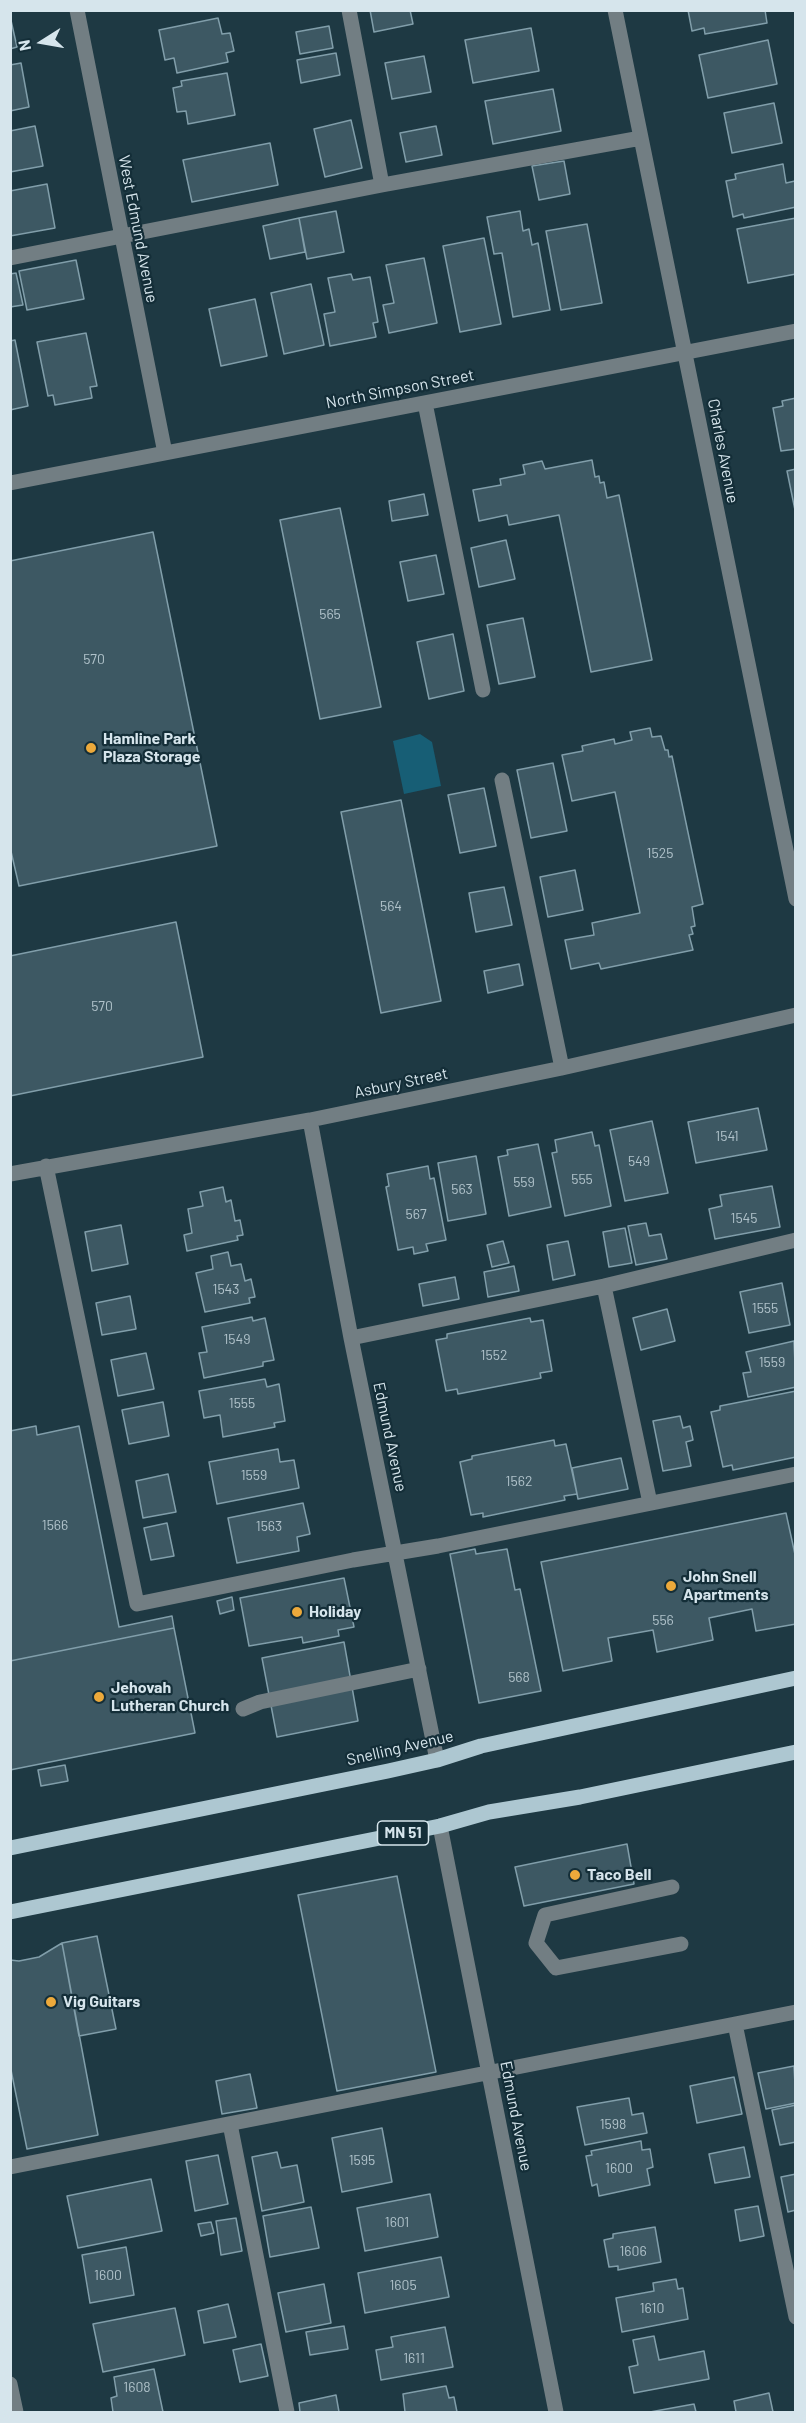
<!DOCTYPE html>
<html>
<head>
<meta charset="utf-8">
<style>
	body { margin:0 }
	#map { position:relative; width:806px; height:2423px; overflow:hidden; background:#1e3943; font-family:Barlow,sans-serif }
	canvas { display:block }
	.frame { position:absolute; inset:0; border:12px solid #d6e5ec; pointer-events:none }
	.north { position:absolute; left:12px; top:12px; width:60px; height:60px; -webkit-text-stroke:4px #142e38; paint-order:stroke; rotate:259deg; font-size:16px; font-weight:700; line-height:24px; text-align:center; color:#d6e5ec }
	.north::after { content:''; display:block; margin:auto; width:21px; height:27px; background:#d6e5ec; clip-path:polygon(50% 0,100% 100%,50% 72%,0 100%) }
</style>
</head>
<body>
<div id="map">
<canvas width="806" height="2423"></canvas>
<div class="frame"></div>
<div class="north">N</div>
</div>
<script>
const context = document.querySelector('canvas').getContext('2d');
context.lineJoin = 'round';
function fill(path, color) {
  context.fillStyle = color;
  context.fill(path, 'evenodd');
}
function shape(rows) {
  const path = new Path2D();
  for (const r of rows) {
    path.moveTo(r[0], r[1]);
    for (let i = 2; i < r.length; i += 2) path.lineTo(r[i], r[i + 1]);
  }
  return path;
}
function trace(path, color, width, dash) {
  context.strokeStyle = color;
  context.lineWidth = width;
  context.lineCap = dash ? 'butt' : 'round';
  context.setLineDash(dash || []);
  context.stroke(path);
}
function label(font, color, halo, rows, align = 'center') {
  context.font = font + ' Barlow,sans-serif';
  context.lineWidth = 4.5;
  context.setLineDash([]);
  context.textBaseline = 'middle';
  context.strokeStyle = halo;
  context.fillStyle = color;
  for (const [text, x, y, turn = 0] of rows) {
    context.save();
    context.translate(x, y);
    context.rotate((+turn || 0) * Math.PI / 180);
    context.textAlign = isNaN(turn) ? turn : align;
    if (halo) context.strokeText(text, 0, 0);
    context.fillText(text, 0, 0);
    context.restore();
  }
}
fill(shape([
	[420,734,432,742,441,786,404,794,393,741]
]), '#175e75');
const building = shape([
	[370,10,410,10,413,24,374,32,370,10],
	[688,10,765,10,767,23,705,34,704,28,692,31,688,10],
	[10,16,17,47,10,49,10,16],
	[218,18,222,34,230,33,234,51,226,53,228,62,177,73,174,58,165,60,159,30,218,18],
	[329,26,333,48,300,54,296,32,329,26],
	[531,28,539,71,473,83,465,40,531,28],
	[768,40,777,84,708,98,699,55,768,40],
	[336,53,340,75,301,83,297,60,336,53],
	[424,56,431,92,392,99,385,63,424,56],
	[21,63,29,107,10,111,10,65,21,63],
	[227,73,235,115,188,124,186,111,177,112,173,88,182,86,181,81,227,73],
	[553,89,561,131,493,144,485,101,553,89],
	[774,103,782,143,732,153,724,113,774,103],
	[351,120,362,168,325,177,314,129,351,120],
	[35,126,43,166,10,172,10,131,35,126],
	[436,126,442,155,406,162,400,133,436,126],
	[270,143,278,185,192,202,183,160,270,143],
	[564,161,570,194,539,200,532,166,564,161],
	[783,164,786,183,795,181,796,207,744,218,743,214,733,217,726,181,736,179,735,174,783,164],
	[47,184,55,228,10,236,10,191,47,184],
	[336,211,344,252,307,259,299,218,336,211],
	[520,211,523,231,529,229,532,245,538,243,550,310,513,317,502,253,494,254,487,217,520,211],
	[299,218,305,252,270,259,263,226,299,218],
	[796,218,796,274,748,283,737,229,796,218],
	[587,224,602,303,561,310,546,231,587,224],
	[484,238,501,324,460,332,443,246,484,238],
	[424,258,437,323,389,333,383,305,394,303,386,265,424,258],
	[76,260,84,299,27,310,19,271,76,260],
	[16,273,23,305,10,307,10,274,16,273],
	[351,274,353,280,370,277,378,322,373,323,376,337,330,346,324,314,335,312,328,278,351,274],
	[311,284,324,345,284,354,271,293,311,284],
	[255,299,267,356,221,366,209,309,255,299],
	[86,333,97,386,90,387,92,398,55,405,53,395,48,396,37,342,86,333],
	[15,340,28,406,10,410,10,341,15,340],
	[796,398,796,449,781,451,773,408,783,406,782,401,796,398],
	[592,460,595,477,599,476,600,483,604,482,607,498,619,495,652,660,591,672,559,515,509,525,507,515,479,521,473,490,501,485,500,479,525,474,523,465,542,461,545,469,592,460],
	[796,469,796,510,795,510,787,471,796,469],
	[424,494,428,515,392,521,389,501,424,494],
	[340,508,381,707,320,719,280,520,340,508],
	[153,532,217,846,19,886,10,847,10,561,153,532],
	[506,540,515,579,479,587,471,548,506,540],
	[436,555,444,594,408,601,400,562,436,555],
	[523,618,535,677,499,684,487,625,523,618],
	[453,634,464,691,429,699,417,642,453,634],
	[650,728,652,737,661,736,665,750,668,750,669,757,672,756,703,904,692,907,695,926,691,927,693,934,689,935,693,950,601,969,599,963,571,969,565,940,594,935,592,923,640,913,615,792,572,801,562,755,583,751,582,746,614,739,615,744,632,740,630,732,650,728],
	[553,763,567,831,531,838,517,770,553,763],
	[484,788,496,846,460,853,448,795,484,788],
	[401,800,441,1001,381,1013,341,812,401,800],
	[575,870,583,910,548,917,540,877,575,870],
	[504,887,512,925,476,932,469,893,504,887],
	[176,922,203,1057,10,1096,10,956,176,922],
	[519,964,523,985,488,993,484,971,519,964],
	[758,1108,767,1150,696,1163,688,1122,758,1108],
	[652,1121,668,1193,625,1201,610,1130,652,1121],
	[592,1132,595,1146,599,1145,611,1206,565,1216,552,1153,557,1152,555,1140,592,1132],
	[538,1144,551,1207,509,1216,498,1157,508,1155,507,1150,538,1144],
	[476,1156,486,1214,448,1221,438,1163,476,1156],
	[428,1166,430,1179,434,1178,446,1240,426,1244,428,1251,414,1254,413,1247,398,1250,386,1187,389,1186,387,1174,428,1166],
	[772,1186,780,1227,715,1239,709,1209,722,1206,720,1195,772,1186],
	[223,1187,226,1202,231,1200,235,1221,240,1220,243,1235,237,1236,238,1240,187,1251,184,1235,192,1233,188,1209,203,1206,200,1192,223,1187],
	[646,1223,649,1236,661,1234,667,1259,636,1265,628,1226,646,1223],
	[121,1225,128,1264,92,1271,85,1232,121,1225],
	[625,1228,632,1263,609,1267,603,1232,625,1228],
	[503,1241,509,1263,492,1267,487,1245,503,1241],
	[568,1241,575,1275,553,1280,547,1245,568,1241],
	[228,1252,231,1266,241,1264,245,1281,251,1279,255,1297,249,1298,250,1303,205,1312,196,1273,213,1269,211,1256,228,1252],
	[514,1266,519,1291,488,1297,484,1272,514,1266],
	[455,1277,459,1299,423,1306,419,1284,455,1277],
	[782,1283,790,1325,749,1333,740,1292,782,1283],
	[130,1296,136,1329,102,1335,96,1303,130,1296],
	[667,1309,675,1341,641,1350,633,1318,667,1309],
	[252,1317,253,1321,265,1318,274,1360,263,1362,263,1366,204,1378,199,1353,207,1352,202,1327,252,1317],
	[530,1318,531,1322,543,1320,552,1371,540,1373,541,1378,458,1394,457,1389,446,1391,436,1340,447,1338,447,1334,530,1318],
	[794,1341,796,1387,748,1397,743,1373,751,1372,746,1352,794,1341],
	[146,1353,154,1389,118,1396,111,1360,146,1353],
	[265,1379,267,1387,279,1384,285,1421,274,1423,275,1427,223,1437,220,1415,204,1418,199,1391,265,1379],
	[796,1391,796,1457,733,1470,732,1465,723,1467,711,1412,720,1410,720,1406,796,1391],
	[163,1402,169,1436,129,1444,122,1410,163,1402],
	[680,1416,683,1428,690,1426,693,1440,686,1442,691,1466,663,1471,653,1421,680,1416],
	[36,1426,37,1435,79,1426,119,1627,172,1616,174,1628,10,1661,10,1431,36,1426],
	[554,1440,555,1446,566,1444,577,1494,564,1496,565,1500,483,1517,483,1513,471,1515,460,1462,472,1459,472,1456,554,1440],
	[278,1449,280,1462,294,1460,299,1488,217,1504,209,1462,278,1449],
	[621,1458,628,1489,578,1499,572,1468,621,1458],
	[168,1474,176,1512,143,1518,136,1481,168,1474],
	[303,1503,310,1534,297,1537,299,1551,237,1563,228,1518,303,1503],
	[786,1513,796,1559,796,1624,756,1631,752,1609,709,1618,713,1640,657,1652,653,1630,608,1638,612,1661,563,1671,541,1562,786,1513],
	[167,1523,174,1556,151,1560,144,1528,167,1523],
	[475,1549,476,1554,507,1549,515,1590,520,1589,541,1691,479,1703,450,1554,475,1549],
	[344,1578,354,1627,338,1630,339,1636,303,1643,302,1637,249,1646,240,1598,344,1578],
	[232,1597,234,1610,220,1614,217,1601,232,1597],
	[174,1628,195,1733,10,1770,10,1661,174,1628],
	[344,1642,358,1721,277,1737,262,1658,344,1642],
	[65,1765,68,1781,41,1786,38,1770,65,1765],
	[627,1844,634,1884,524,1906,515,1867,627,1844],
	[397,1876,436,2072,337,2091,298,1895,397,1876],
	[97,1936,116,2029,79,2036,62,1943,97,1936],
	[62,1943,98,2135,27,2149,10,2065,10,1960,19,1961,39,1957,62,1943],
	[794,2066,796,2103,766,2109,758,2073,794,2066],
	[250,2074,257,2108,222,2114,216,2081,250,2074],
	[734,2077,742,2114,697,2123,690,2086,734,2077],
	[629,2098,632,2115,643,2113,647,2133,585,2145,577,2107,629,2098],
	[796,2105,796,2142,780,2145,772,2110,796,2105],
	[382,2128,392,2182,342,2192,332,2138,382,2128],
	[641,2141,642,2150,650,2149,653,2167,647,2169,650,2185,599,2196,597,2184,592,2186,586,2156,592,2155,591,2151,641,2141],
	[744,2147,750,2177,715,2183,709,2154,744,2147],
	[277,2152,281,2168,297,2165,304,2202,262,2211,252,2157,277,2152],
	[218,2155,228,2204,195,2211,186,2161,218,2155],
	[796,2174,796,2210,788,2212,781,2177,796,2174],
	[151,2179,162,2231,78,2248,67,2196,151,2179],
	[430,2194,438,2237,365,2251,357,2208,430,2194],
	[758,2206,764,2236,740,2241,735,2210,758,2206],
	[311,2207,319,2248,270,2257,263,2216,311,2207],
	[236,2218,242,2251,221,2255,216,2221,236,2218],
	[211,2222,214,2233,201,2236,198,2224,211,2222],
	[655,2227,661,2262,618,2270,618,2266,609,2267,604,2240,613,2238,613,2234,655,2227],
	[126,2247,134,2295,90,2303,82,2255,126,2247],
	[441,2257,449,2297,365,2313,358,2273,441,2257],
	[676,2279,678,2289,683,2288,688,2319,622,2332,616,2298,654,2291,653,2283,676,2279],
	[324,2284,331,2323,286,2332,278,2293,324,2284],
	[228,2304,236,2337,204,2343,198,2311,228,2304],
	[175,2308,185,2355,103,2372,93,2324,175,2308],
	[344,2326,348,2349,310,2355,306,2332,344,2326],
	[445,2327,453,2367,381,2380,376,2350,393,2347,391,2337,445,2327],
	[654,2336,659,2360,704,2351,709,2379,634,2393,629,2367,638,2365,633,2340,654,2336],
	[261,2344,268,2376,240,2382,233,2350,261,2344],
	[154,2369,163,2412,113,2412,111,2398,117,2396,114,2377,154,2369],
	[446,2386,449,2398,454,2397,457,2412,405,2412,403,2394,446,2386],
	[769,2393,773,2412,736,2412,734,2401,769,2393],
	[336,2395,339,2412,300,2412,299,2403,336,2395],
	[694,2404,696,2412,650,2412,694,2404]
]);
fill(building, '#3d5863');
trace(building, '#819eaa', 1.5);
trace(shape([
	[77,10,165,453],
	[349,10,382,185],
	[615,10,796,899],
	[10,258,382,185,641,138],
	[425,403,483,690],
	[10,483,796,331],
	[502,780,562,1068],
	[310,1120,351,1338,437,1760],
	[46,1166,137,1604,353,1560,438,1546,796,1474],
	[10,1174,310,1120,562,1068,796,1015],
	[604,1286,650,1503],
	[351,1338,604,1286,796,1240],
	[243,1709,260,1702,419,1669],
	[440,1826,556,2412],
	[672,1887,545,1915,536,1943,556,1968,681,1944],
	[735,2024,796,2317],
	[230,2124,287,2412],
	[10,2167,796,2012],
	[10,2384,16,2412]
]), '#727e83', 15);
trace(shape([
	[10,1848,388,1771,437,1760,481,1746,796,1678],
	[10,1912,440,1826,489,1812,580,1797,796,1752]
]), '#adc7d1', 15);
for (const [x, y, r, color] of [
	[91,748,6,"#eca93b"],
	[671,1586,6,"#eca93b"],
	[297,1612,6,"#eca93b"],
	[99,1697,6,"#eca93b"],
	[575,1875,6,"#eca93b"],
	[51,2002,6,"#eca93b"]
]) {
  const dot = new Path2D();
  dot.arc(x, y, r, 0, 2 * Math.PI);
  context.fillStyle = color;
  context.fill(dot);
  trace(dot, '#142e38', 2);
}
label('14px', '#b0c2ca', null, [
	["565",330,614],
	["570",94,659],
	["1525",660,853],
	["564",391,906],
	["570",102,1006],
	["1541",727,1136],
	["549",639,1161],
	["555",582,1179],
	["559",524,1182],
	["563",462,1189],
	["567",416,1214],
	["1545",744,1218],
	["1543",226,1289],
	["1555",765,1308],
	["1549",237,1339],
	["1552",494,1355],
	["1559",772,1362],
	["1555",242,1403],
	["1559",254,1475],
	["1562",519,1481],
	["1566",55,1525],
	["1563",269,1526],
	["556",663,1620],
	["568",519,1677],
	["1598",613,2124],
	["1595",362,2160],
	["1600",619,2168],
	["1601",397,2222],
	["1606",633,2251],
	["1600",108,2275],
	["1605",403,2285],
	["1610",652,2308],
	["1611",414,2358],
	["1608",137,2387]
]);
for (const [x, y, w] of [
	[403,1833,51]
]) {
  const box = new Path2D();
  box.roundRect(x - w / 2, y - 12, w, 24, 4.5);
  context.fillStyle = '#142e38';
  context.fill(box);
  trace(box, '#d6e5ec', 1.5);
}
label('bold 15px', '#d6e5ec', null, [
	["MN 51",403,1833]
]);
label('16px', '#d6e5ec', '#142e38', [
	["West Edmund Avenue",138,229,79],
	["North Simpson Street",400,389,-11],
	["Charles Avenue",723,451,79],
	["Asbury Street",401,1083,-12],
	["Edmund Avenue",390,1437,78],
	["Snelling Avenue",400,1748,-13],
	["Edmund Avenue",516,2116,79]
]);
label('bold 16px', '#d6e5ec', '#142e38', [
	["Hamline Park",103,739],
	["Plaza Storage",103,757],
	["John Snell",683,1577],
	["Apartments",683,1595],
	["Holiday",309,1612],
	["Jehovah",111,1688],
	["Lutheran Church",111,1706],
	["Taco Bell",587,1875],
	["Vig Guitars",63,2002]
], 'left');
</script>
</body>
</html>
